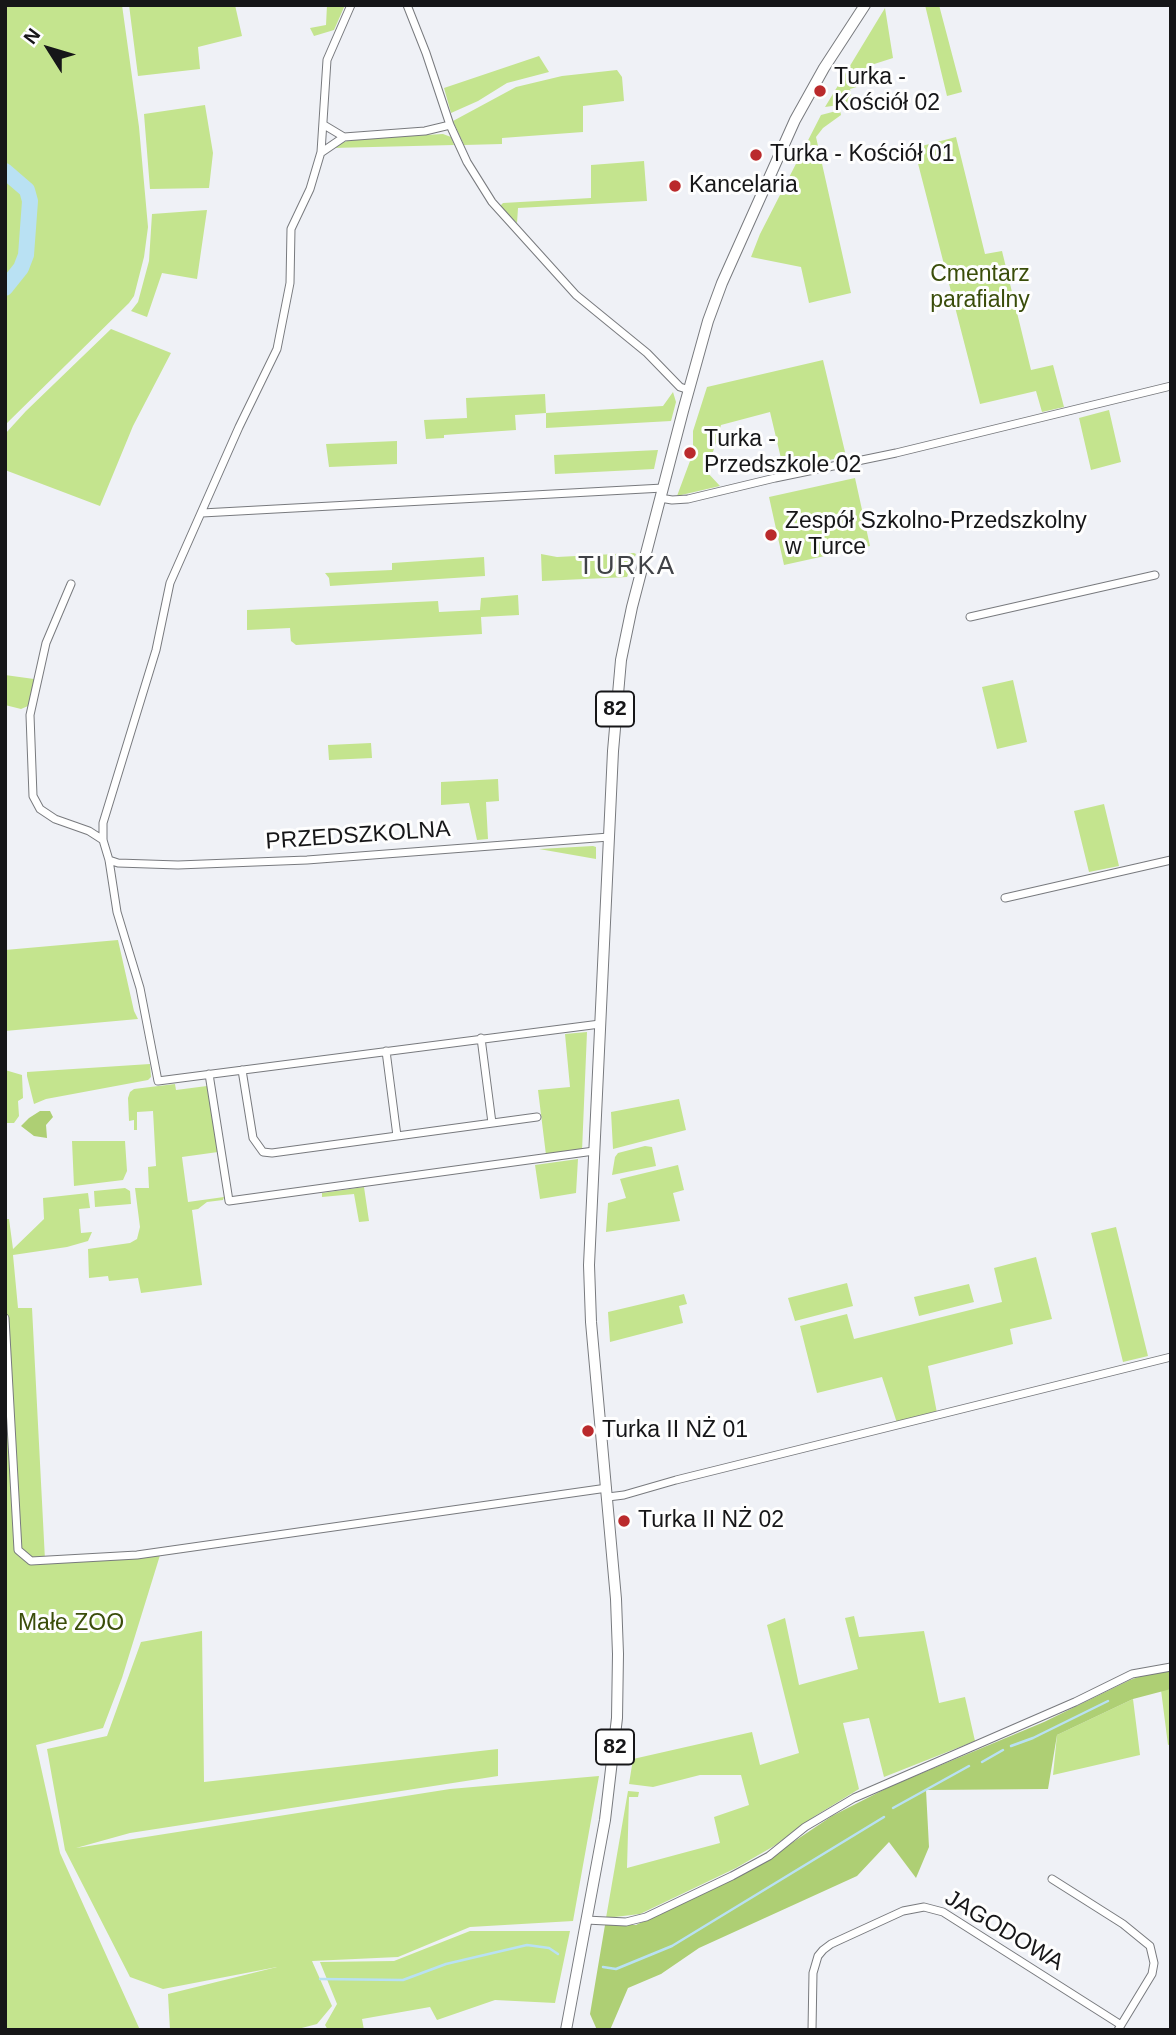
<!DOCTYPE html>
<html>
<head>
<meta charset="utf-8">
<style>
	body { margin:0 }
	#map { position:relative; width:1176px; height:2035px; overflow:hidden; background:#eff1f6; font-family:Helvetica,sans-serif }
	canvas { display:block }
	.frame { position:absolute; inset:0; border:7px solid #161618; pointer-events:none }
	.north { position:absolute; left:14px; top:14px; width:70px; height:70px; -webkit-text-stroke:5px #fefefe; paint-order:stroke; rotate:307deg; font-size:19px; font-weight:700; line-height:28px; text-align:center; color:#161618 }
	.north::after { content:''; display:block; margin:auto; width:24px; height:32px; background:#161618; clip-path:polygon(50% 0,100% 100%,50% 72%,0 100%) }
</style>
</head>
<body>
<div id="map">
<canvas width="1176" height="2035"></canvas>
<div class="frame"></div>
<div class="north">N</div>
</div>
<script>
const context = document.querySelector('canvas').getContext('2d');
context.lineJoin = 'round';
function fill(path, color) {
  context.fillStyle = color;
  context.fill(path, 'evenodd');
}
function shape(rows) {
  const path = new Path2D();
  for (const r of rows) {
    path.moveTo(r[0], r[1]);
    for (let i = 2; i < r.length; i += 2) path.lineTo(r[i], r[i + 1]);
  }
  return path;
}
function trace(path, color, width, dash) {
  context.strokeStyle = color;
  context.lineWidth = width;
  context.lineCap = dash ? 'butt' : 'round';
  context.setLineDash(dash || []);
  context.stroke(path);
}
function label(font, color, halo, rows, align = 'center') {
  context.font = font + ' Helvetica,sans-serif';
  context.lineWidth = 6;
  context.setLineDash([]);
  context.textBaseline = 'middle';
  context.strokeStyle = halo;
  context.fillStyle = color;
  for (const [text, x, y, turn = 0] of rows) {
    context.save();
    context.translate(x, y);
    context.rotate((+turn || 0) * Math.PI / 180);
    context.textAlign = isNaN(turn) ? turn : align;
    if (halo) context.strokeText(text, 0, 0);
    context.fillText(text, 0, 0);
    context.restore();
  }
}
fill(shape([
	[5,5,122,5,139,127,148,227,144,257,134,296,129,303,5,425],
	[129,5,235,5,242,36,198,47,200,69,138,76],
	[327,5,345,5,334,30,314,36,310,28,326,25],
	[925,5,939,5,962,92,947,96],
	[885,8,893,58,868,66,873,82,850,89,853,103,825,107],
	[539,56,549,72,507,83,478,101,451,113,444,88],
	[617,70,622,77,624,101,583,106,583,132,502,138,502,144,464,145,453,121,516,87,562,76],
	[205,105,213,153,209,188,150,189,144,114],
	[840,110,841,115,823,128,816,137,851,293,809,303,801,267,751,257,760,234,821,115],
	[443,134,451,137,454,145,332,148,340,143,355,139],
	[956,137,985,254,1002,251,1031,370,1053,365,1064,407,1042,412,1036,391,980,404,914,148],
	[644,161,647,201,518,208,517,223,500,206,503,203,591,198,591,165],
	[207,210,197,279,162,273,147,317,131,311,138,302,149,261,152,214],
	[111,329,171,353,133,426,100,506,5,470,5,434,26,411],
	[823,360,846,456,784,471,770,412,721,425,707,472,720,486,677,496,690,461,693,451,693,431,707,387],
	[673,392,676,402,671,421,546,428,546,413,515,415,516,430,444,435,444,438,426,439,424,420,467,418,466,398,545,394,546,413,663,406],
	[1109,410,1121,462,1091,470,1079,418],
	[397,441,397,464,329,467,326,444],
	[658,450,654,469,555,474,554,455],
	[855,478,870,546,784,565,769,497],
	[634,553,636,554,627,577,542,581,541,554,557,557],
	[484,557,485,576,330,586,329,578,325,573,392,570,392,563],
	[518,595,519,615,481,617,482,634,296,645,291,641,290,628,247,630,247,610,438,601,439,612,480,610,481,598],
	[5,675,34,679,28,706,21,709,5,705],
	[1013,680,1027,742,997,749,982,687],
	[371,743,372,758,329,760,328,745],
	[498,779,499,801,486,802,488,839,477,840,469,803,441,805,441,782],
	[1104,804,1119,866,1089,872,1074,811],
	[593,846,596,847,596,859,539,849],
	[118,940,134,1011,138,1019,5,1031,5,950],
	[587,1032,582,1151,546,1155,538,1090,570,1087,565,1034],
	[150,1064,151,1077,148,1080,46,1099,34,1104,27,1076,27,1072],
	[5,1070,22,1075,23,1098,18,1101,19,1116,14,1123,5,1123],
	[175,1084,176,1090,207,1086,218,1152,182,1157,188,1202,224,1197,223,1200,207,1202,198,1209,192,1210,202,1285,141,1293,138,1278,109,1281,108,1276,89,1278,88,1249,130,1243,137,1239,140,1227,135,1188,149,1188,148,1167,156,1166,153,1111,137,1112,137,1130,134,1130,134,1120,129,1121,128,1098,130,1092,134,1089],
	[679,1099,686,1130,613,1149,611,1112],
	[72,1141,125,1141,127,1171,123,1180,74,1186],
	[645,1146,652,1147,656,1166,612,1175,615,1157,618,1153],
	[578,1159,576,1193,540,1199,535,1165],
	[678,1165,684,1190,673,1193,680,1221,606,1232,608,1203,626,1198,620,1179],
	[364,1187,369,1221,359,1222,354,1194,322,1197,322,1193],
	[125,1188,130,1191,131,1204,95,1207,94,1191],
	[88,1193,90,1208,79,1209,81,1233,92,1232,88,1241,67,1247,13,1255,18,1308,32,1308,45,1560,161,1552,122,1678,103,1728,36,1745,60,1853,140,2030,5,2030,5,1219,9,1219,13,1249,44,1219,43,1198],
	[1116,1227,1148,1356,1123,1362,1091,1233],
	[1036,1257,1052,1319,1010,1329,1013,1344,928,1366,937,1413,897,1423,882,1377,817,1393,800,1326,847,1314,854,1339,1002,1302,994,1268],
	[847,1283,853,1306,795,1321,788,1298],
	[969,1284,974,1302,919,1316,914,1297],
	[684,1294,687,1304,679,1306,683,1323,610,1342,608,1312],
	[854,1616,859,1637,924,1631,939,1703,965,1697,975,1741,884,1777,869,1718,843,1723,859,1789,815,1816,774,1846,736,1868,640,1914,606,1918,628,1791,639,1792,638,1797,629,1797,627,1868,720,1843,714,1817,749,1805,741,1775,700,1775,653,1787,629,1784,633,1759,752,1732,760,1765,799,1753,767,1625,785,1618,799,1685,858,1669,845,1618],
	[202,1631,204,1782,498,1749,498,1776,130,1833,76,1848,450,1789,599,1776,573,1921,470,1927,398,1957,312,1961,332,2006,317,2024,294,2030,170,2030,168,1994,277,1967,163,1989,130,1977,65,1850,47,1749,107,1736,141,1642],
	[1171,1689,1171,1744,1168,1745,1161,1690],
	[1133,1699,1140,1755,1053,1775,1057,1735],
	[470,1931,570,1931,555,2003,495,2000,437,2020,430,2007,362,2019,364,2030,328,2030,325,2025,337,2004,320,1962,394,1961]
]), '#c4e48e');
fill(shape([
	[40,1111,50,1111,53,1117,46,1125,47,1138,34,1136,21,1126,29,1118],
	[1171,1671,1171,1689,1133,1699,1057,1735,1048,1789,926,1790,929,1847,916,1878,889,1842,857,1876,699,1948,661,1974,628,1988,610,2030,597,2030,590,2014,605,1925,636,1925,762,1863,832,1816,891,1786,1044,1722,1130,1680,1147,1674]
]), '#aecf74');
trace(shape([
	[1011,1746,1033,1738,1108,1701],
	[982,1762,1003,1750],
	[893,1808,969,1766],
	[603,1967,616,1969,672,1946,884,1817],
	[320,1979,403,1980,446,1964,527,1945,549,1948,558,1954]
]), '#b9e1f3', 2.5);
trace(shape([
	[5,171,27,190,30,201,26,255,21,268,5,288]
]), '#b9e1f3', 16);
const minor = shape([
	[351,5,327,60,321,152,310,189,291,229,290,283,277,349,239,427,170,583,156,650,103,823,103,840,109,860,117,912,140,988,158,1081,600,1024],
	[407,5,426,53,450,125,467,162,492,202,576,295,647,353,680,387,689,390],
	[324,125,344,137,425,131,450,125],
	[322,152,344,137],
	[660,498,672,500,688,499,775,478,896,453,1171,386],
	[202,513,663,488],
	[71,584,46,643,30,715,33,796,40,809,55,819,89,831,103,840],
	[970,617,1155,575],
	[109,860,118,863,178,865,307,860,609,837],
	[1005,898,1171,860],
	[481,1038,492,1123],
	[386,1051,397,1136],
	[242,1070,253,1138,263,1152,272,1153,537,1117],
	[209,1074,229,1201,594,1151],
	[5,1318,18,1550,31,1561,137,1555,607,1488],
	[608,1497,624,1495,676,1480,1171,1357],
	[1052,1879,1123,1924,1150,1946,1154,1963,1152,1974,1118,2030],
	[586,1920,626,1922,646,1917,732,1876,769,1856,805,1827,854,1798,1075,1702,1132,1674,1171,1667],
	[812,2030,813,1973,818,1956,823,1950,831,1944,903,1911,924,1907,943,1912,1121,2025]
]);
const primary = shape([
	[566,2030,605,1820,617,1718,618,1654,616,1599,591,1322,589,1265,613,751,621,660,632,607,683,411,708,321,722,283,795,120,824,68,865,5]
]);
trace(minor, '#787a7e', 9);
trace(primary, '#787a7e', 12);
trace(minor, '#fff', 7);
trace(primary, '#fff', 10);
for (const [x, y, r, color] of [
	[820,91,7,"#ba2a2c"],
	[756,155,7,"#ba2a2c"],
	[675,186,7,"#ba2a2c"],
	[690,453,7,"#ba2a2c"],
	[771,535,7,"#ba2a2c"],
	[588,1431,7,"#ba2a2c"],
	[624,1521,7,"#ba2a2c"]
]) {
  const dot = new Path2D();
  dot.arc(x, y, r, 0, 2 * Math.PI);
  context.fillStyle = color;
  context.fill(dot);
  trace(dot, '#fefefe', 2.5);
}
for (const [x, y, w] of [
	[615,709,38],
	[615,1747,38]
]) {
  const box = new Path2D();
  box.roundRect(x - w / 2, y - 17.5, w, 35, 5);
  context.fillStyle = '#fefefe';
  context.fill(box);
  trace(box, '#161618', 2);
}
label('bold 21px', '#161618', null, [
	["82",615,709],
	["82",615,1747]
]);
label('23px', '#161618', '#fefefe', [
	["Turka -",834,78],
	["Kościół 02",834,104],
	["Turka - Kościół 01",770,155],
	["Kancelaria",689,186],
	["Turka -",704,440],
	["Przedszkole 02",704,466],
	["Zespół Szkolno-Przedszkolny",785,522],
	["w Turce",785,548],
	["Turka II NŻ 01",602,1431],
	["Turka II NŻ 02",638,1521]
], 'left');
label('23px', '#3a4d0a', '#fefefe', [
	["Cmentarz",980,275],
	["parafialny",980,301],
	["Małe ZOO",71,1624]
]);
label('23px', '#161618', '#fefefe', [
	["PRZEDSZKOLNA",358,836,-4],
	["JAGODOWA",1004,1931,31]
]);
context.letterSpacing = '2px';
label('26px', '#414347', '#fefefe', [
	["TURKA",627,567]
]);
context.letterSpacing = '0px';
</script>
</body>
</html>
